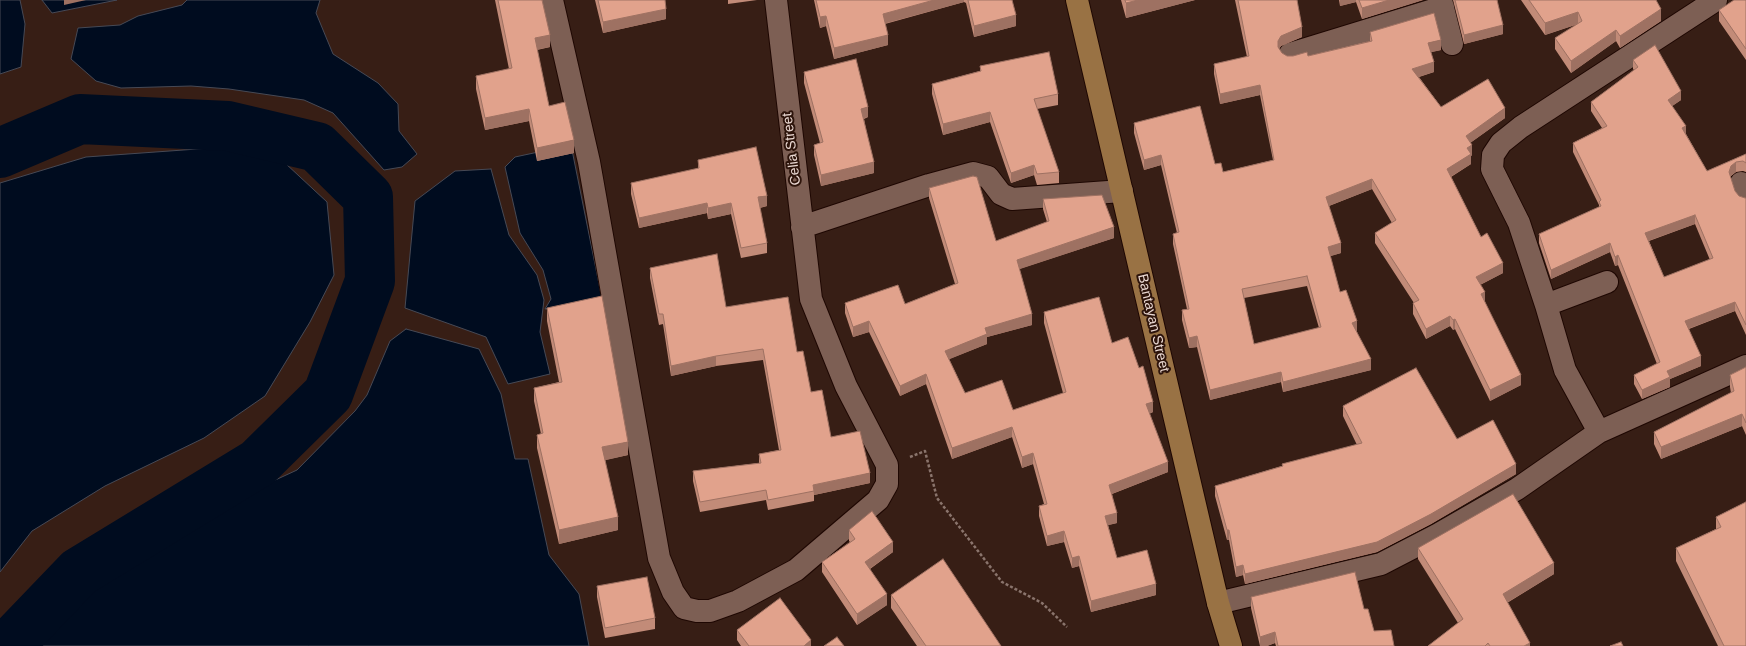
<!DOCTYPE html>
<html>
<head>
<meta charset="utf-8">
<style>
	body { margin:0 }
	canvas { display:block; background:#371e15 }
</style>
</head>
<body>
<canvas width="1746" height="646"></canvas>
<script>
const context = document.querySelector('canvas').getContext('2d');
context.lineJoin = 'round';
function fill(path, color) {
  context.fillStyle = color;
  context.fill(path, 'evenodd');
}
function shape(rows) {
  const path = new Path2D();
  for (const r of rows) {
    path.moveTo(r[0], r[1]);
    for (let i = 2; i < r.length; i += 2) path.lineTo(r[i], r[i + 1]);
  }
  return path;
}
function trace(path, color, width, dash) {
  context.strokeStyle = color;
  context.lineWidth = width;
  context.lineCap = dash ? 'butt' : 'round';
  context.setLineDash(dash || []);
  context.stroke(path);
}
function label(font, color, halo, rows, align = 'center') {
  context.font = font + ' Helvetica,sans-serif';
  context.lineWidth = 4;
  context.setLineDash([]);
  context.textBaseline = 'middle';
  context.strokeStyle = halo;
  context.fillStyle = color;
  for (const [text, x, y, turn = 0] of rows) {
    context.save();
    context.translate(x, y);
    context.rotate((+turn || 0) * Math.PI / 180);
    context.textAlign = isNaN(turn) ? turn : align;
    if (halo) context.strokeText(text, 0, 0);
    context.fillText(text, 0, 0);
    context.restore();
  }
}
const water = shape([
	[0,0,20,0,25,24,21,67,0,74,0,0],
	[42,0,117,0,52,13,42,0],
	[187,0,320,0,316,13,333,54,378,83,398,104,399,131,417,154,402,167,384,170,333,113,304,100,229,89,191,86,121,88,96,81,71,59,78,28,120,25,138,16,182,5,187,0],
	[571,145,602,299,545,309,551,299,543,270,520,233,505,167,515,157,571,145],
	[225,147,285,163,327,202,334,275,310,322,265,396,204,438,105,486,32,531,0,572,0,183,86,157,225,147],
	[491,169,509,235,537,275,544,300,540,332,550,374,508,384,486,337,405,308,415,201,455,171,491,169],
	[406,329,479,349,501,394,515,459,528,459,549,555,579,594,589,646,28,646,69,599,180,524,297,470,355,411,367,395,390,341,406,329]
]);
fill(water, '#000c1f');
trace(water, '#464955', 1);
trace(shape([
	[0,153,80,119,228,126,317,147,368,197,370,281,328,394,258,463,79,572,8,646]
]), '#000c1f', 50);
const minor = shape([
	[552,0,589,162,659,558,673,592,684,608,697,611,710,611,738,601,796,570,878,500,887,484,887,465,846,386,811,299,776,0],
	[1441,0,1452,44],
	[1290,54,1443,7],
	[1741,183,1746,195],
	[802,227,929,185,973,173,988,177,1001,194,1012,199,1122,191],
	[1546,305,1607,282],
	[1599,432,1565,370,1546,305,1519,223,1492,169,1493,155,1501,143,1521,127,1716,0],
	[1218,603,1381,564,1437,535,1517,489,1599,432,1746,366]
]);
const major = shape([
	[1077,0,1218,603,1231,646]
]);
trace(minor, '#1e0702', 24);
trace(major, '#1e0702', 24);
trace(shape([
	[910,457,925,451,937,498,1002,582,1042,603,1067,627]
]), '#8a746c', 2.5, [3, 2]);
trace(minor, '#7d5f54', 22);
trace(major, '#997244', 22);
fill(shape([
	[495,0,542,0,550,47,537,50,549,106,574,153,537,161,529,121,485,130,476,89,476,76,509,69],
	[595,0,665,0,666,19,603,33],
	[728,0,757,0,728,4],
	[814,0,1012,0,1016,26,974,37,966,3,964,2,885,24,888,45,834,59,826,26,820,28],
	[1121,0,1195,0,1126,18],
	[1235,0,1297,0,1302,37,1281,46,1279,49,1282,53,1287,56,1308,56,1370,41,1370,32,1441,50,1431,52,1434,72,1419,77,1441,107,1505,118,1470,143,1472,155,1471,156,1471,164,1451,177,1481,237,1503,273,1480,285,1485,302,1521,385,1490,401,1455,329,1453,330,1450,326,1426,339,1413,314,1413,303,1414,303,1375,243,1375,233,1392,223,1372,189,1329,206,1341,253,1330,256,1340,292,1357,332,1371,370,1283,392,1281,382,1210,400,1197,347,1189,348,1182,320,1182,310,1187,309,1173,244,1173,234,1177,233,1161,165,1144,170,1134,133,1134,123,1215,164,1223,172,1273,160,1260,95,1220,104,1214,74,1214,64,1247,57],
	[1307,286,1319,328,1254,344,1244,298],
	[1339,0,1423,0,1362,19,1356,2,1340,6],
	[1453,0,1497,0,1503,34,1464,44],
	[1521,0,1656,0,1661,21,1620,48,1616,41,1571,73,1555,49,1555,38,1578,24,1545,35],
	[1746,0,1746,60,1719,21,1719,10],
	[1633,60,1681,100,1672,106,1686,134,1707,171,1746,154,1746,172,1743,171,1736,172,1731,176,1730,177,1735,191,1739,196,1745,198,1746,198,1746,335,1735,311,1689,329,1701,366,1670,379,1670,387,1642,399,1634,384,1634,375,1657,364,1618,265,1615,266,1610,252,1551,279,1539,243,1539,234,1599,207,1599,205,1573,152,1573,143,1602,128,1591,111,1591,102,1634,70,1633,69],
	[1695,224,1710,260,1664,277,1649,241],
	[980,66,1058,94,1058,105,1037,109,1059,172,1059,183,1037,185,1034,175,1011,183,990,122,943,135,932,94,932,84,980,71],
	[804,72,868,117,864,119,874,173,821,186,814,155,814,145,820,143,804,83],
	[698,160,767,206,760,208,767,243,767,253,741,258,731,214,708,219,707,213,639,228,631,194,631,183,698,169],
	[929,188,996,241,1047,222,1043,209,1043,199,1114,238,1019,269,1032,325,987,337,987,344,949,359,965,393,1013,410,1063,393,1044,323,1044,312,1112,343,1153,412,1149,414,1168,472,1112,494,1117,523,1108,525,1117,558,1156,595,1091,612,1079,566,1072,568,1064,542,1047,546,1039,516,1039,506,1044,504,1033,464,1022,468,1012,437,952,459,926,384,900,396,869,332,853,337,845,313,845,303,905,304,955,284,929,198],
	[650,268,726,307,797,352,811,392,831,437,870,483,814,495,814,501,768,510,766,500,700,512,693,481,693,471,759,463,759,454,779,450,763,360,716,366,671,376,663,324,659,325,650,278],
	[547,308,628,455,605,460,618,530,559,544,537,448,537,435,541,434,534,401,534,388,559,382,547,321],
	[1746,367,1746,435,1742,426,1661,459,1654,444,1654,432,1731,393,1730,387,1730,375],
	[1343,406,1516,474,1431,524,1377,552,1245,584,1243,575,1236,577,1229,540,1227,540,1215,496,1215,486,1282,466,1282,464,1357,445,1343,416],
	[1746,502,1746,646,1718,646,1676,561,1676,548,1716,529,1716,517],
	[849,530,893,552,870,569,887,605,857,625,822,572,822,562,850,542,849,541],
	[1418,548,1554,574,1507,603,1530,646,1428,646,1458,623,1418,559],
	[597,586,655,618,655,629,605,638,597,597],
	[891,595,1001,646,917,646,891,608],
	[1251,597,1364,609,1374,631,1394,646,1276,646,1275,643,1267,646,1260,646,1251,608],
	[737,630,811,646,741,646,737,640]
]), '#c28b78');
fill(shape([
	[64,0,86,0,64,5],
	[934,0,964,0,964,2,883,24,883,14],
	[1138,0,1195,0,1126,18,1126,3],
	[1340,0,1356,0,1356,2,1340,6],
	[1389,0,1423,0,1362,19,1362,8],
	[666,9,666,19,603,33,603,22],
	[1661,9,1661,21,1620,48,1620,36],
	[1578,12,1578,24,1545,35,1545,23],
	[1016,15,1016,26,974,37,974,26],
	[826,16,826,26,820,28,820,17],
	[1503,25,1503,34,1464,44,1464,35],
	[1302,27,1302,37,1281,46,1278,51,1278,41,1281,36],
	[1616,30,1616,41,1571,73,1571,61],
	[550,35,550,47,535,50,535,38],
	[888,35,888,45,834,59,834,48],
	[1441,40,1441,50,1428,53,1428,43],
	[1434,62,1434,72,1412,79,1412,69],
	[1260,85,1260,95,1220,104,1220,94],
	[1681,91,1681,100,1668,109,1668,100],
	[868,107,868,117,861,119,861,109],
	[1505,108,1505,118,1466,146,1466,136],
	[529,109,529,121,485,130,485,118],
	[990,112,990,122,943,135,943,124],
	[1686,126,1686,135,1682,128],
	[574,140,574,153,537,161,537,148],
	[1472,145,1472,155,1471,156,1471,164,1447,179,1447,169,1467,148],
	[1161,155,1161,165,1144,170,1144,160],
	[874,162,874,173,821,186,821,175],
	[1736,162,1736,172,1731,176,1729,182,1729,172,1731,166],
	[1034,165,1034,175,1011,183,1011,173],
	[1372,179,1372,189,1326,207,1326,197],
	[767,196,767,206,758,208,758,197],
	[707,203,707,213,639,228,639,218],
	[731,203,731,214,708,219,708,208],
	[1695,215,1695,224,1645,242,1645,233],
	[1114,227,1114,238,1017,270,1017,260],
	[1341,243,1341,253,1328,257,1328,247],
	[1610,243,1610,252,1551,279,1551,270],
	[1618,255,1618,265,1615,266,1615,257],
	[1503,263,1503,273,1476,287,1476,277],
	[1485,292,1485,302,1481,294],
	[1735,302,1735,311,1685,330,1685,321],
	[1032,314,1032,325,987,337,987,344,945,361,945,351,985,328],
	[1450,316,1450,326,1426,339,1426,329],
	[1455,319,1455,329,1453,330,1453,320],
	[869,321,869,332,853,337,853,327],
	[1357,321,1357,332,1352,333,1352,323],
	[1197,336,1197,347,1189,348,1189,338],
	[716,356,716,366,671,376,671,366],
	[1701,356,1701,366,1670,379,1670,387,1642,399,1642,390,1667,371],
	[1371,359,1371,370,1283,392,1283,382],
	[1281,372,1281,382,1210,400,1210,390],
	[926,374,926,384,900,396,900,386],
	[1521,375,1521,385,1490,401,1490,390],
	[1153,402,1153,412,1146,415,1146,404],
	[1742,414,1742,426,1661,459,1661,447],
	[1012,427,1012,437,952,459,952,448],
	[628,442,628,455,602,461,602,447],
	[1033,453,1033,464,1022,468,1022,457],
	[1168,462,1168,472,1109,495,1109,485],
	[1516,464,1516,474,1431,524,1377,552,1245,584,1245,574],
	[870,473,870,483,814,495,813,485],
	[1117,513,1117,523,1105,526,1105,516],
	[618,517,618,530,559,544,559,530],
	[1227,530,1229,530,1229,540,1227,540],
	[1064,531,1064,542,1047,546,1047,536],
	[893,542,893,552,865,572,865,562],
	[1079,556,1079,566,1072,568,1072,558],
	[1554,563,1554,574,1503,605,1503,594],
	[1243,565,1243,575,1236,577,1236,567],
	[1156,584,1156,595,1091,612,1091,601],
	[887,594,887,605,857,625,857,614],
	[1275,632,1275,643,1267,646,1260,646,1260,637],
	[811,640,811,646,804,646],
	[1530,643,1530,646,1524,646]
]), '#9e7162');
const building = shape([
	[498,0,542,0,550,35,535,38,549,106,565,102,574,140,537,148,529,109,485,118,476,76,512,68,498,0],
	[598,0,665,0,666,9,603,22,598,0],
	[816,0,934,0,883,14,888,35,834,48,826,16,820,17,816,0],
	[968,0,1012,0,1016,15,974,26,968,0],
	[1125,0,1138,0,1126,3,1125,0],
	[1238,0,1297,0,1302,27,1281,36,1278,41,1278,47,1282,53,1287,56,1293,56,1307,52,1308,56,1372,41,1370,32,1434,13,1441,40,1428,43,1434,62,1412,69,1441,107,1488,79,1505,108,1466,136,1472,145,1467,148,1471,154,1447,169,1481,237,1487,233,1503,263,1476,277,1485,292,1481,294,1521,375,1490,390,1455,319,1453,320,1450,316,1426,329,1413,303,1419,300,1375,233,1396,220,1372,179,1326,197,1341,243,1328,247,1340,292,1346,290,1357,321,1352,323,1371,359,1283,382,1281,372,1210,390,1197,336,1189,338,1182,310,1189,309,1173,234,1179,232,1161,155,1144,160,1134,123,1200,106,1215,164,1221,163,1223,172,1274,160,1260,85,1220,94,1214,64,1249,56,1238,0],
	[1307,276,1321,327,1254,344,1242,289,1307,276],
	[1359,0,1389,0,1362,8,1359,0],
	[1455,0,1497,0,1503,25,1464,35,1455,0],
	[1529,0,1656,0,1661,9,1620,36,1616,30,1571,61,1555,38,1582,21,1578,12,1545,23,1529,0],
	[1734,0,1746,0,1746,49,1719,10,1734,0],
	[1655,45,1681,91,1668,100,1686,126,1682,128,1707,171,1746,154,1746,163,1743,161,1736,162,1731,166,1729,172,1735,191,1739,196,1745,198,1746,198,1746,325,1735,302,1685,321,1701,356,1667,371,1670,377,1642,390,1634,375,1660,362,1618,255,1615,257,1610,243,1551,270,1539,234,1601,206,1599,202,1601,200,1573,143,1607,126,1591,102,1638,67,1633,60,1655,45],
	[1695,215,1713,258,1664,277,1645,233,1695,215],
	[1049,52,1058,94,1034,99,1059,172,1037,174,1034,165,1011,173,990,112,943,124,932,84,981,71,980,66,1049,52],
	[856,59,868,107,861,109,874,162,821,175,814,145,823,142,804,72,856,59],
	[756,147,767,196,758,197,767,243,741,248,731,203,708,208,707,203,639,218,631,183,699,168,698,160,756,147],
	[973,176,977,177,996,241,1049,221,1043,199,1102,195,1114,227,1017,260,1032,314,985,328,987,334,945,351,965,393,1002,380,1013,410,1066,392,1044,312,1099,297,1112,343,1128,337,1139,368,1143,366,1153,402,1146,404,1168,462,1109,485,1117,513,1105,516,1117,558,1147,550,1156,584,1091,601,1079,556,1072,558,1064,531,1047,536,1039,506,1047,504,1033,453,1022,457,1012,427,952,448,926,374,900,386,869,321,853,327,845,303,898,285,905,304,958,283,929,188,973,176],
	[717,254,726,307,788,297,797,352,803,351,811,392,822,390,831,437,860,431,870,473,813,485,814,491,768,500,766,490,700,502,693,471,761,463,759,454,781,450,763,349,716,356,671,366,663,314,659,314,650,268,717,254],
	[602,296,628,442,602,447,618,517,559,530,537,435,543,433,534,388,562,382,547,308,602,296],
	[1746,367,1746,423,1742,414,1661,447,1654,432,1734,391,1730,375,1746,367],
	[1416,368,1457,439,1493,420,1516,464,1431,514,1377,542,1245,574,1243,565,1236,567,1229,530,1227,530,1215,486,1283,466,1282,464,1362,443,1343,406,1416,368],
	[1513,494,1554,563,1503,594,1530,643,1524,646,1490,646,1488,643,1485,646,1428,646,1463,619,1418,548,1513,494],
	[1746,502,1746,646,1724,646,1676,548,1721,527,1716,517,1746,502],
	[872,511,893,542,865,562,887,594,857,614,822,562,855,539,849,530,872,511],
	[943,559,1001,646,926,646,891,595,943,559],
	[1355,572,1364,609,1368,609,1374,631,1391,630,1394,646,1278,646,1275,632,1260,637,1251,597,1355,572],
	[647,577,655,618,605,628,597,586,647,577],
	[780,598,811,640,804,646,749,646,737,630,780,598],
	[837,637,844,646,824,646,837,637],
	[1621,642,1623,646,1610,646,1621,642]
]);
fill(building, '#e1a28c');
trace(building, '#9e7162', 1);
label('14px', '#ead8d2', '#2d140b', [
	["Celia Street",792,149,-97],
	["Bantayan Street",1153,323,77]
]);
</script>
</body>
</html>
